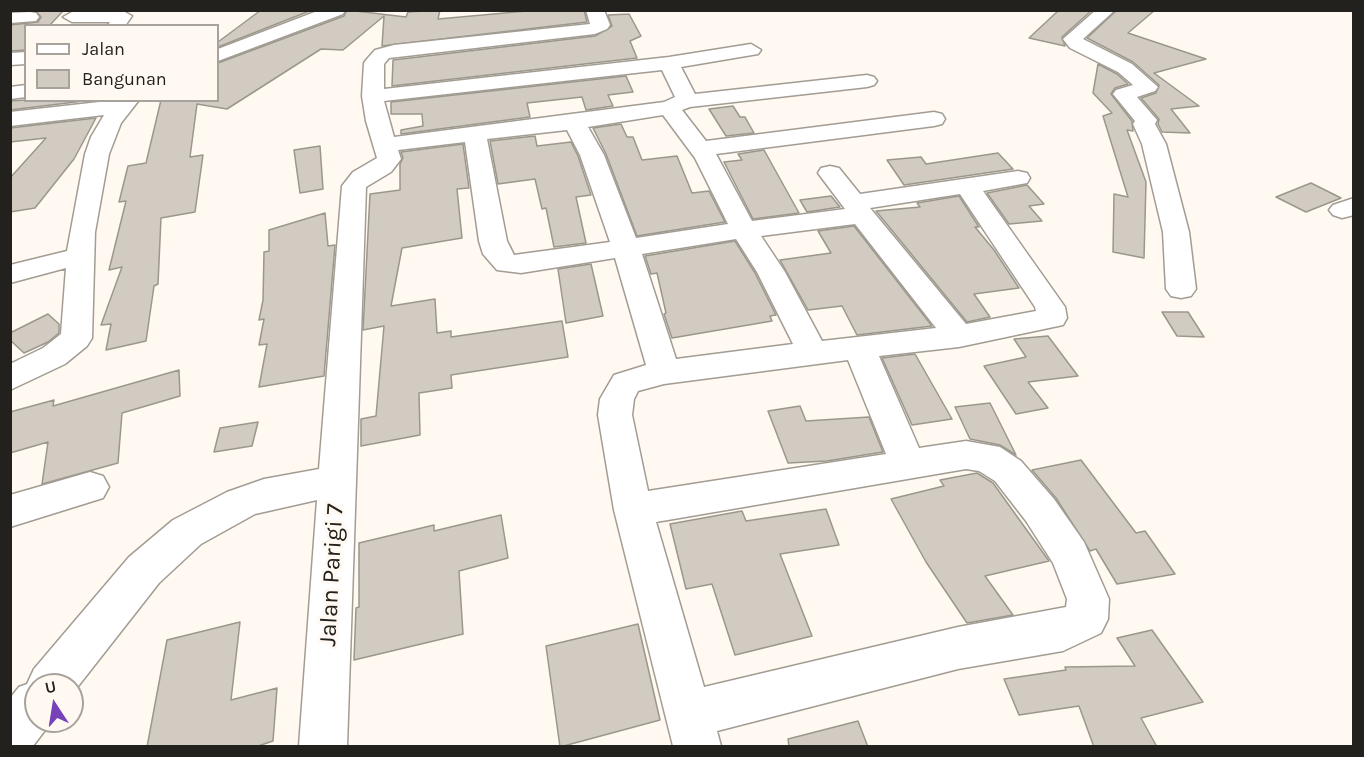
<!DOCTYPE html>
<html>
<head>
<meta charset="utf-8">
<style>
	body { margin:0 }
	#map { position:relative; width:1364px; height:757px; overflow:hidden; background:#fff9f1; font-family:Karla,sans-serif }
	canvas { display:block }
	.frame { position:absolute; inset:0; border:12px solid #23211d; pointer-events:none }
	.legend { position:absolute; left:24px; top:24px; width:195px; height:78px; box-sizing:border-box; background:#fff9f1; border:2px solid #a7a39c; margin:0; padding:8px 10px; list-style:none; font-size:18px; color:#23211d }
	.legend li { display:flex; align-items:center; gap:12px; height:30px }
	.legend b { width:30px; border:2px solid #a7a39c }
	.north { position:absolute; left:24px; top:673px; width:60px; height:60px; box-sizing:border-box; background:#fff9f1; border:2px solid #a7a39c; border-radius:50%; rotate:348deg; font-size:16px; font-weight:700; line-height:24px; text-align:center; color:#23211d }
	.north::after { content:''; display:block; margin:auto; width:21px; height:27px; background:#7642b9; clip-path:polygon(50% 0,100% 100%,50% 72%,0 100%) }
</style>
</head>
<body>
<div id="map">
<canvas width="1364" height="757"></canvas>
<div class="frame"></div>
<ul class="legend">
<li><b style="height:8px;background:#fff"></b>Jalan</li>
<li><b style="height:16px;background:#d1cbc1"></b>Bangunan</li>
</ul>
<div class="north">U</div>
</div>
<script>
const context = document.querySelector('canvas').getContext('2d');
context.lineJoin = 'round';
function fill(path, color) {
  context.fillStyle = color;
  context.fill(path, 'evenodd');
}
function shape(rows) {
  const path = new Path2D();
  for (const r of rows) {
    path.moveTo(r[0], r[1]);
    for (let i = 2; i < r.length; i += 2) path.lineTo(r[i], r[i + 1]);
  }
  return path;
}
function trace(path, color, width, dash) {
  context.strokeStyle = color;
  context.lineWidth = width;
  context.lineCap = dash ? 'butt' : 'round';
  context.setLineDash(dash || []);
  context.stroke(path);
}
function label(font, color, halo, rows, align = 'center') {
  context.font = font + ' Karla,sans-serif';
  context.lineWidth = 6;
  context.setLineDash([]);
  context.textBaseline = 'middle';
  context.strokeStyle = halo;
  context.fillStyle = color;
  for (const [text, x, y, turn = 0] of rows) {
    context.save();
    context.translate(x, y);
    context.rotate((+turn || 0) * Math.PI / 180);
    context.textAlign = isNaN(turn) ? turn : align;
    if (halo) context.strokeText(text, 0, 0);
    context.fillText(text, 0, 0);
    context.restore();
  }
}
const building = shape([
	[35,10,64,10,49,26,26,26,26,50,10,51,10,25,38,22,41,17,35,10],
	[261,10,312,10,218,47,218,42,261,10],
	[347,10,406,17,408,12,440,10,438,19,538,10,584,10,587,22,382,46,384,16,343,50,321,49,227,109,197,104,190,157,203,155,195,212,161,218,158,284,154,286,146,341,106,350,111,324,101,325,122,267,109,270,126,201,119,202,128,166,146,163,161,100,218,100,218,63,344,16,347,10],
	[1059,10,1092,10,1062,37,1065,46,1029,38,1059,10],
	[1117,10,1155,10,1128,33,1206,59,1154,73,1199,106,1171,109,1190,133,1162,132,1158,124,1159,119,1141,98,1156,93,1159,85,1133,62,1087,38,1117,10],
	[629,14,641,36,630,41,637,58,392,86,393,60,595,36,612,26,608,15,629,14],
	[1098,64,1117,74,1128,84,1115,88,1111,94,1132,121,1133,131,1127,130,1146,182,1144,258,1113,252,1114,194,1128,197,1103,116,1112,113,1093,93,1098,64],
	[626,76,633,92,608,95,613,106,586,110,582,97,527,103,530,117,401,134,401,130,423,126,422,114,391,114,391,102,626,76],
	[26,100,92,100,10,110,10,101,26,100],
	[733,106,740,117,745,117,754,133,726,136,709,109,733,106],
	[96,118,74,159,35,208,10,212,10,178,46,138,10,142,10,128,96,118],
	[621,124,627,137,633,137,642,160,677,156,692,193,709,191,725,222,637,236,606,154,593,128,621,124],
	[535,136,537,146,571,142,578,156,591,195,576,197,586,243,554,247,546,208,542,209,535,179,498,184,490,141,535,136],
	[463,144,469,188,457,189,462,238,402,248,391,306,435,299,437,333,451,331,451,337,562,321,568,357,451,375,452,388,419,393,420,435,361,446,361,419,376,416,384,326,363,330,370,194,400,190,400,164,403,158,401,152,463,144],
	[320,146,323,189,300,193,294,150,320,146],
	[764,150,799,213,753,219,724,162,742,160,738,154,764,150],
	[998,153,1013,169,904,185,887,160,921,157,926,164,998,153],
	[1311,183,1341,198,1306,212,1276,197,1311,183],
	[1027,185,1044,204,1029,206,1042,221,1009,224,987,193,1027,185],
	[831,196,840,207,807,212,800,200,831,196],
	[959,196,979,227,975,227,994,250,1019,288,974,294,990,317,967,322,876,211,920,207,917,203,959,196],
	[325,213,328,246,335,245,324,376,259,387,267,344,259,345,264,319,259,320,263,300,264,252,269,251,269,230,325,213],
	[854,226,932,326,857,335,842,306,808,310,780,260,831,253,818,231,854,226],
	[735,241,755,273,776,315,770,316,772,321,672,338,664,314,666,313,657,273,651,274,645,256,735,241],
	[591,264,603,316,566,323,558,269,591,264],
	[1162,312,1188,312,1204,337,1177,336,1162,312],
	[48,314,59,324,59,333,48,342,24,353,10,340,10,333,48,314],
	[1048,336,1078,376,1028,382,1048,408,1016,414,984,366,1026,357,1014,339,1048,336],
	[915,354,952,419,912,425,882,358,915,354],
	[179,370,180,396,122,413,118,463,42,484,48,442,10,453,10,412,54,400,53,406,179,370],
	[990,403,1016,455,1000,445,970,439,955,407,990,403],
	[800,406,806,421,869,417,883,452,827,461,788,463,768,411,800,406],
	[258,422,252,446,214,452,220,428,258,422],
	[1081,460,1136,533,1145,531,1175,574,1117,584,1096,549,1090,551,1056,498,1032,470,1081,460],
	[977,473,993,483,1049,561,985,576,1013,615,967,623,926,562,891,499,944,486,940,480,977,473],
	[826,509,839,545,780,554,812,636,735,655,712,584,686,589,670,524,742,511,746,521,826,509],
	[501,515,508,558,459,571,463,634,354,660,356,608,359,607,359,543,434,525,434,531,501,515],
	[240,622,231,700,277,688,273,741,255,747,147,747,167,640,240,622],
	[638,624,660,720,560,747,546,646,638,624],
	[1152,630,1203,702,1141,718,1157,747,1094,747,1079,706,1019,715,1004,679,1066,670,1065,667,1135,666,1117,638,1152,630],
	[858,721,868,747,789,747,788,739,858,721]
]);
fill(building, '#d1cbc1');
trace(building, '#9c978d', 1.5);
const minor = shape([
	[320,10,345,10,343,14,218,61,218,49,320,10],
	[586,10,604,10,610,25,607,29,595,34,389,58,384,64,384,89,669,57,751,44,761,50,758,54,681,67,695,94,867,75,874,77,877,81,874,85,867,87,690,107,682,110,706,141,934,112,942,114,945,119,942,124,934,126,716,154,752,221,845,209,818,173,821,168,830,166,839,168,860,194,1018,171,1027,173,1030,178,1027,183,983,191,1065,307,1067,318,1063,325,959,347,879,356,919,448,966,441,1000,447,1021,461,1054,499,1084,542,1109,599,1108,619,1101,633,1063,651,958,669,717,731,721,746,673,746,614,510,598,415,600,399,614,375,646,365,615,258,521,273,497,270,483,254,479,241,465,142,398,150,401,159,391,172,366,187,347,746,299,746,317,500,255,514,201,544,159,583,72,694,72,685,36,685,36,721,52,721,33,746,10,746,10,698,19,687,27,684,34,669,129,557,173,520,227,492,264,479,319,469,342,186,353,172,377,158,366,121,362,96,364,63,367,59,375,50,394,45,590,24,586,10],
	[662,70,675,97,664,102,394,137,384,101,662,70],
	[663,115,695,158,728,224,636,238,604,155,588,127,663,115],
	[567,130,580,155,610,242,514,255,507,241,487,139,567,130],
	[960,194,1035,307,1036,311,966,324,870,208,960,194],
	[855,224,936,328,822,341,785,272,761,236,855,224],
	[736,239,757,272,793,344,676,359,642,254,736,239],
	[848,360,886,454,648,491,632,415,634,399,638,391,664,384,848,360],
	[966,469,979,471,995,481,1026,521,1053,563,1067,599,1066,607,958,627,704,687,656,522,966,469],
	[1096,10,1115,10,1083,39,1132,64,1158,87,1155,91,1137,97,1157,120,1155,124,1166,144,1189,232,1196,289,1191,296,1181,298,1171,296,1166,289,1163,232,1142,144,1133,124,1135,121,1113,94,1116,90,1133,85,1118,72,1070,48,1063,39,1096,10],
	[123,11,132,16,125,26,107,26,110,22,72,22,63,17,72,12,123,11],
	[30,12,36,13,39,17,36,21,10,23,10,13,30,12],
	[26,52,26,64,10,65,10,53,26,52],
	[26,85,26,97,10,99,10,87,26,85],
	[117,100,139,100,121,123,109,154,95,232,92,338,87,346,65,364,10,390,10,364,43,348,61,334,66,268,10,283,10,265,67,251,85,154,91,137,104,115,10,126,10,112,117,100],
	[1354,198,1354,215,1342,218,1333,215,1329,210,1333,205,1354,198],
	[90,472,103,476,109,487,103,498,10,527,10,495,90,472]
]);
trace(minor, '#a29c93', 3);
fill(minor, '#fff');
label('24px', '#23211d', '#fff9f1', [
	["Jalan Parigi 7",332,575,-87]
]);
</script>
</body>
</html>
